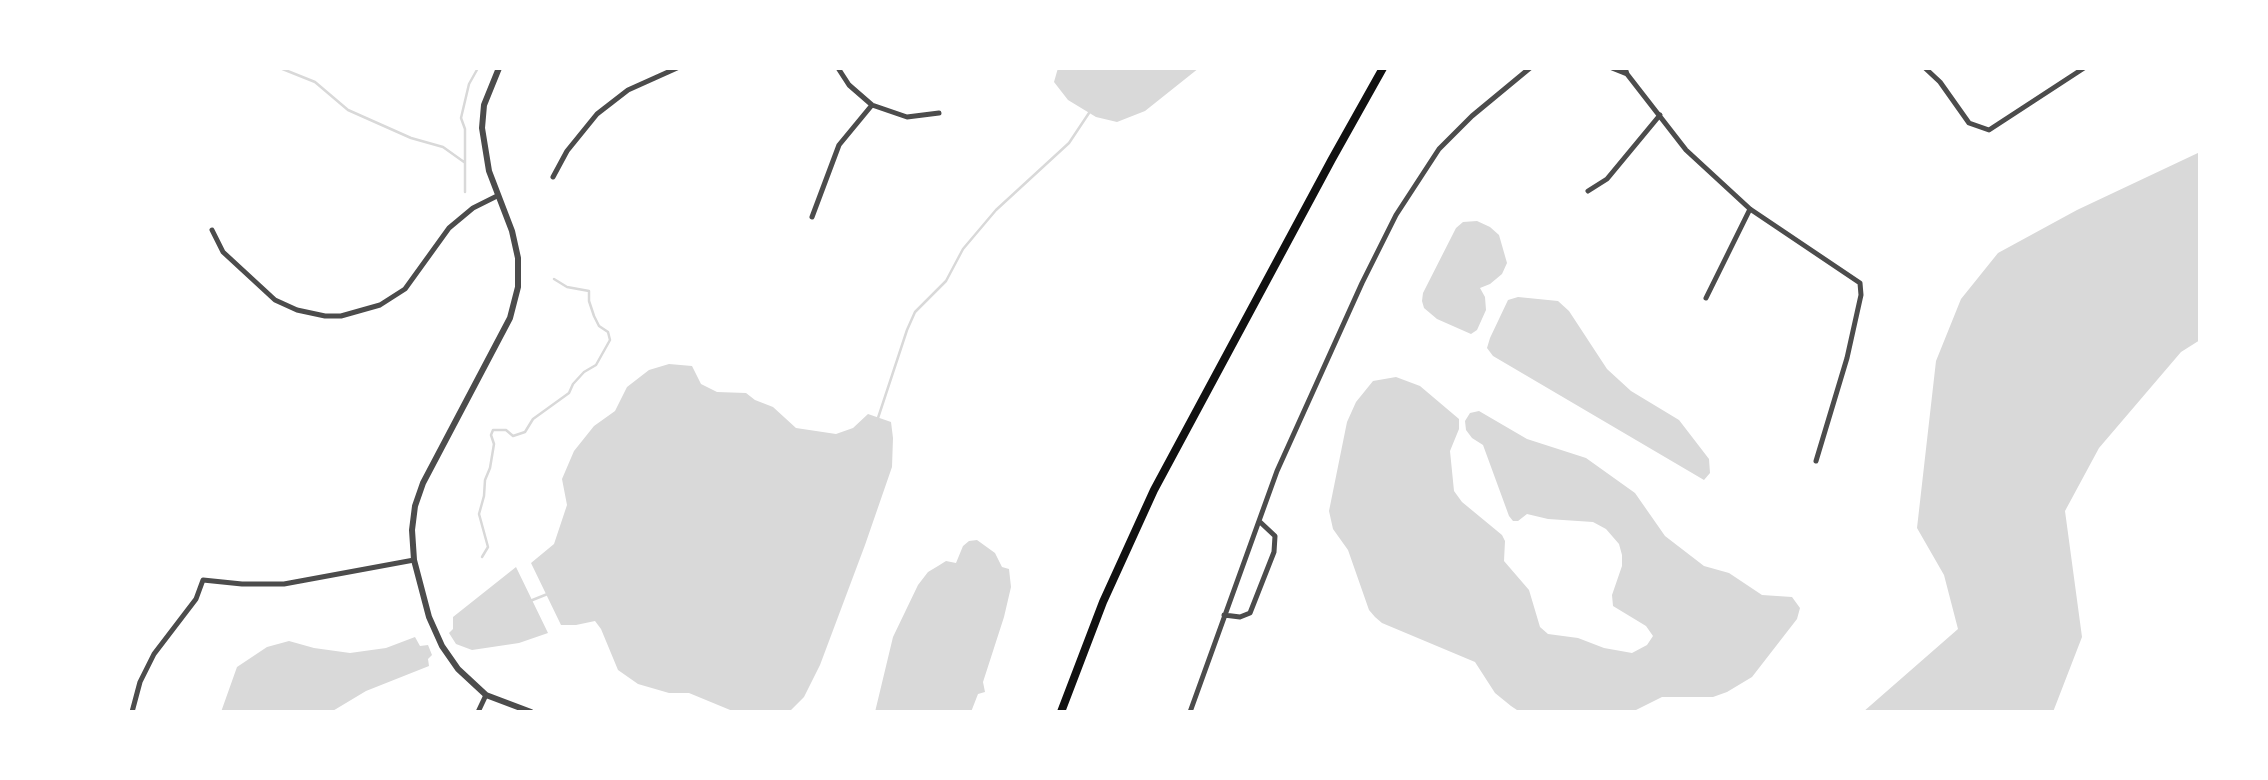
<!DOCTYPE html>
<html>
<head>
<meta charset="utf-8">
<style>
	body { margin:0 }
	#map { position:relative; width:2268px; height:780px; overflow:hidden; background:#fff; font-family:Bitter,serif }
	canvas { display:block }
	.frame { position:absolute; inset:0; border:70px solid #fff; pointer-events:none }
</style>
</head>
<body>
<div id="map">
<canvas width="2268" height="780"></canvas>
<div class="frame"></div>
</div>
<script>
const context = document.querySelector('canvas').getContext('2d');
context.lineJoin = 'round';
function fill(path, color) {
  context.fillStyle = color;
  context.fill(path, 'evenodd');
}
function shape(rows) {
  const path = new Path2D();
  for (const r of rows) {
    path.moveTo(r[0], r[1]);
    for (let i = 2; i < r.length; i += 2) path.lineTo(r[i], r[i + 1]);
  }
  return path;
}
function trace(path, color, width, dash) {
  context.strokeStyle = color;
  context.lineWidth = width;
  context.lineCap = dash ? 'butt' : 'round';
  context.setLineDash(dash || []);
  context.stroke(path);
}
fill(shape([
	[1058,68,1199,68,1145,111,1117,122,1096,117,1068,100,1054,82],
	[2200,152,2200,340,2181,352,2099,448,2065,511,2082,637,2053,712,1863,712,1958,629,1944,575,1917,528,1936,361,1961,299,1998,253,2077,210],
	[1477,221,1490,227,1499,235,1507,263,1502,274,1490,284,1480,288,1485,297,1486,310,1477,330,1471,334,1437,319,1424,308,1422,301,1423,293,1456,228,1463,222],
	[1518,297,1558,301,1569,311,1607,369,1631,391,1679,420,1709,459,1710,473,1704,480,1493,356,1487,348,1490,338,1508,300],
	[669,364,692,366,701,384,717,392,746,393,755,400,773,407,796,428,836,434,853,428,868,414,891,422,893,438,892,467,865,545,820,665,804,697,789,712,735,712,689,693,669,693,638,684,618,670,601,629,595,621,576,625,561,625,531,563,554,544,567,505,562,479,574,451,594,426,615,411,627,387,649,370],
	[1396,377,1420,386,1459,419,1459,429,1450,451,1454,491,1462,502,1502,535,1505,541,1504,561,1529,590,1540,627,1548,634,1578,638,1604,648,1632,653,1647,645,1653,636,1646,626,1613,606,1612,595,1622,566,1622,555,1619,544,1606,529,1593,522,1548,519,1527,514,1518,521,1513,521,1509,516,1483,445,1472,438,1466,430,1465,421,1470,413,1479,411,1527,439,1586,458,1635,493,1665,536,1704,566,1729,573,1762,595,1792,597,1800,608,1797,619,1752,677,1727,692,1713,697,1662,697,1632,712,1520,712,1511,706,1495,693,1475,662,1382,623,1375,617,1369,610,1348,550,1333,529,1329,511,1347,422,1356,402,1373,381],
	[977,540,995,553,1002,567,1009,569,1011,587,1004,617,983,682,985,692,978,694,971,712,875,712,893,637,918,585,928,572,938,566,946,561,956,563,963,546,969,541],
	[516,567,548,633,519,643,472,650,456,644,449,633,453,629,453,617],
	[415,637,420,646,428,645,432,655,428,659,429,666,366,691,331,712,221,712,237,667,267,647,289,641,314,648,350,653,386,648]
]), '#d9d9d9');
trace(shape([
	[280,68,315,82,348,110,411,138,443,147,464,162],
	[465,192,465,129,461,118,469,84,478,68],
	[877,421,907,330,915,312,946,281,963,249,996,210,1069,143,1089,113],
	[482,557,488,547,479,514,484,496,485,480,490,468,494,444,491,435,493,430,506,430,513,436,525,432,533,419,569,393,573,384,584,372,596,365,610,340,608,332,599,326,594,316,589,301,589,291,567,287,554,279],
	[530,601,550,593]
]), '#d9d9d9', 2.5);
trace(shape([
	[838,68,849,85,872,105,907,117,939,113],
	[1612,68,1627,74],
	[1625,68,1627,74,1686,150,1750,209,1860,283,1861,295,1847,358,1816,461],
	[1925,68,1940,82,1969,123,1989,130,2084,68],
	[553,177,567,151,597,114,628,90,677,68],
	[1588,191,1607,179,1660,115],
	[812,217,839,145,872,105],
	[212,230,223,252,275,300,297,310,325,316,341,316,380,305,405,289,449,228,473,208,497,196],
	[1706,298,1750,209],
	[1224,615,1240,617,1250,613,1274,552,1275,536,1259,521],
	[132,712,140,682,154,654,196,599,203,580,242,584,284,584,414,560],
	[478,712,486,695],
	[1190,712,1277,471,1362,283,1396,215,1439,149,1472,116,1530,68]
]), '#4c4c4c', 5);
trace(shape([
	[499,68,484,105,482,128,489,171,512,231,518,258,518,287,510,318,423,483,415,506,412,530,414,560,429,617,442,646,458,669,486,695,531,712]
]), '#4c4c4c', 6);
trace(shape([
	[1061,712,1103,602,1154,490,1332,159,1383,68]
]), '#111', 8);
</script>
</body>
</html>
